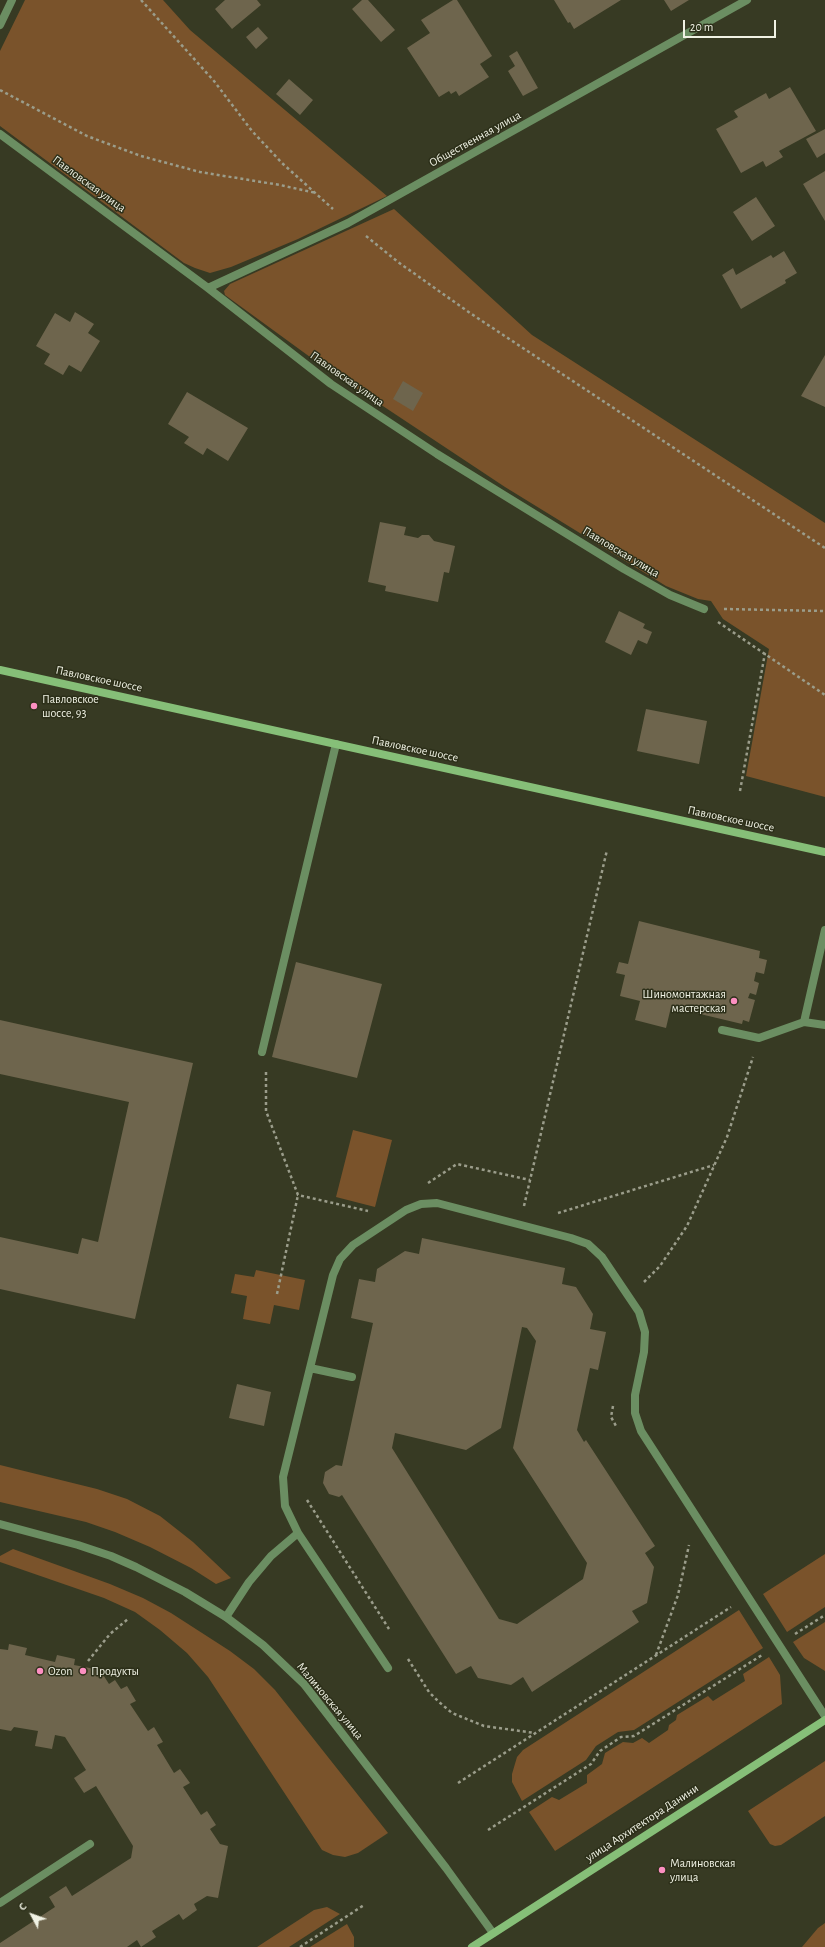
<!DOCTYPE html>
<html>
<head>
<meta charset="utf-8">
<style>
	body { margin:0 }
	#map { position:relative; width:825px; height:1947px; overflow:hidden; background:#373a23; font-family:"Alegreya Sans",sans-serif }
	canvas { display:block }
	.north { position:absolute; left:12px; top:1895px; width:40px; height:40px; -webkit-text-stroke:3px #2c2f19; paint-order:stroke; rotate:311deg; font-size:11px; font-weight:700; line-height:16px; text-align:center; color:#f0f2e4 }
	.north::after { content:''; display:block; margin:auto; width:14px; height:18px; background:#f0f2e4; clip-path:polygon(50% 0,100% 100%,50% 72%,0 100%) }
	.scale { position:absolute; left:683px; top:20px; width:93px; height:18px; box-sizing:border-box; border:2px solid #f0f2e4; border-top:0; padding-left:5px; font-size:12px; line-height:14px; white-space:nowrap; color:#f0f2e4; -webkit-text-stroke:3px #2c2f19; paint-order:stroke }
</style>
</head>
<body>
<div id="map">
<canvas width="825" height="1947"></canvas>
<div class="north">С</div>
<div class="scale">20 m</div>
</div>
<script>
const context = document.querySelector('canvas').getContext('2d');
context.lineJoin = 'round';
function fill(path, color) {
  context.fillStyle = color;
  context.fill(path, 'evenodd');
}
function shape(rows) {
  const path = new Path2D();
  for (const r of rows) {
    path.moveTo(r[0], r[1]);
    for (let i = 2; i < r.length; i += 2) path.lineTo(r[i], r[i + 1]);
  }
  return path;
}
function trace(path, color, width, dash) {
  context.strokeStyle = color;
  context.lineWidth = width;
  context.lineCap = dash ? 'butt' : 'round';
  context.setLineDash(dash || []);
  context.stroke(path);
}
function label(font, color, halo, rows, align = 'center') {
  context.font = font + ' "Alegreya Sans",sans-serif';
  context.lineWidth = 3;
  context.setLineDash([]);
  context.textBaseline = 'middle';
  context.strokeStyle = halo;
  context.fillStyle = color;
  for (const [text, x, y, turn = 0] of rows) {
    context.save();
    context.translate(x, y);
    context.rotate((+turn || 0) * Math.PI / 180);
    context.textAlign = isNaN(turn) ? turn : align;
    if (halo) context.strokeText(text, 0, 0);
    context.fillText(text, 0, 0);
    context.restore();
  }
}
fill(shape([
	[25,0,163,0,190,30,387,196,298,239,231,267,210,273,195,268,184,263,0,126,0,51],
	[394,209,532,335,825,523,825,797,746,776,769,649,723,619,711,601,698,599,666,586,505,487,321,365,225,295,224,291,230,284],
	[353,1130,392,1140,375,1207,336,1197],
	[256,1270,305,1280,299,1310,274,1305,270,1324,243,1319,247,1296,231,1293,235,1274,254,1277],
	[0,1465,97,1489,127,1499,160,1516,193,1542,231,1578,216,1584,191,1568,150,1547,115,1532,86,1522,0,1502],
	[13,1549,110,1584,143,1598,171,1613,230,1651,254,1669,275,1690,388,1833,358,1853,345,1857,333,1855,322,1850,208,1677,187,1653,160,1630,135,1612,104,1598,0,1562,0,1556],
	[825,1554,825,1607,787,1632,763,1594],
	[739,1610,763,1648,634,1730,618,1732,596,1746,586,1760,522,1801,512,1782,512,1774,517,1757,523,1750],
	[825,1622,825,1671,804,1658,793,1642],
	[769,1657,780,1675,782,1704,555,1851,529,1812,552,1797,559,1800,587,1783,587,1775,602,1764,605,1753,623,1742,633,1743,642,1738,649,1743,668,1730,669,1725,676,1720,677,1715,708,1696,713,1701,745,1681,743,1674],
	[825,1761,825,1816,781,1845,775,1846,770,1844,748,1811],
	[327,1907,340,1914,289,1947,257,1947,314,1910],
	[825,1923,825,1947,802,1947,818,1928],
	[347,1924,354,1937,354,1947,310,1947]
]), '#7a532b');
fill(shape([
	[225,0,257,0,261,5,232,29,215,9],
	[362,0,368,0,395,30,381,42,352,9],
	[453,0,457,0,492,56,480,64,489,77,459,96,456,91,451,94,449,91,439,97,407,48,430,33,421,20],
	[554,0,621,0,574,29,570,22,568,23],
	[664,0,689,0,671,11],
	[258,27,268,38,256,49,246,37],
	[517,51,538,88,523,96,508,71,515,66,509,56],
	[289,79,313,100,300,115,276,94],
	[790,87,816,131,779,151,783,157,766,167,763,161,741,173,716,129,738,117,734,111,766,93,769,99],
	[825,129,825,153,817,158,806,139],
	[825,171,825,221,803,184],
	[756,197,775,226,752,241,733,212],
	[784,251,797,273,785,280,786,283,741,309,722,275,733,268,736,275,771,255,773,258],
	[75,312,94,324,88,333,100,341,81,372,69,365,63,375,44,364,50,354,36,346,55,313,70,322],
	[825,355,825,407,801,396],
	[403,381,423,393,413,411,393,399],
	[187,392,248,428,228,461,207,448,203,455,184,443,189,437,168,424],
	[380,522,406,527,404,535,418,538,422,535,429,535,434,541,455,546,449,573,444,572,438,602,385,591,386,586,368,582],
	[619,611,645,624,643,628,652,632,647,644,638,640,631,655,605,642],
	[646,709,707,721,699,764,637,751],
	[639,921,760,951,759,958,767,960,764,974,756,972,754,981,759,983,756,995,750,993,748,998,755,1000,749,1022,743,1020,742,1024,671,1007,666,1028,635,1020,640,1001,620,996,625,975,616,973,619,962,628,964],
	[296,962,382,984,357,1078,272,1057],
	[0,1020,193,1063,135,1319,0,1289,0,1237,78,1254,82,1238,98,1242,129,1102,0,1074],
	[422,1238,565,1268,562,1284,576,1287,593,1314,590,1329,606,1332,598,1370,590,1368,577,1430,584,1442,586,1440,655,1546,645,1553,654,1567,647,1603,632,1611,639,1622,532,1692,523,1677,511,1685,478,1678,471,1666,456,1674,342,1495,339,1497,329,1494,323,1483,325,1472,336,1465,342,1466,373,1323,351,1318,359,1279,375,1282,377,1269,405,1251,419,1254],
	[522,1327,527,1328,536,1341,513,1448,587,1563,583,1579,517,1624,499,1619,392,1448,395,1433,466,1450,501,1428],
	[237,1384,271,1392,264,1426,229,1418],
	[9,1644,27,1648,25,1655,55,1662,57,1655,75,1659,74,1665,100,1670,109,1684,115,1680,121,1689,127,1686,136,1701,130,1704,148,1731,154,1727,163,1742,157,1745,174,1773,180,1769,190,1783,183,1787,201,1815,207,1811,216,1825,210,1829,220,1844,228,1846,218,1898,207,1896,194,1904,197,1910,183,1920,179,1914,152,1931,156,1937,141,1947,137,1940,127,1947,0,1947,0,1943,55,1907,49,1897,66,1886,72,1896,131,1858,133,1846,96,1786,84,1793,74,1778,86,1770,65,1737,55,1735,52,1749,35,1746,38,1731,14,1727,11,1731,0,1729,0,1649,8,1650]
]), '#6e654d');
trace(shape([
	[141,0,214,81,252,131,282,163,333,209],
	[0,90,87,136,141,156,200,172,280,185,316,193],
	[366,236,398,262,470,313,825,548],
	[724,609,825,611],
	[718,622,825,695],
	[740,791,765,653],
	[266,1072,266,1111,298,1195,368,1211],
	[428,1183,457,1164,530,1180],
	[524,1206,607,850],
	[558,1213,714,1165],
	[644,1282,660,1266,687,1226,727,1137,753,1057],
	[277,1294,298,1195],
	[613,1406,611,1417,616,1426],
	[307,1500,389,1629],
	[795,1634,825,1615],
	[656,1655,678,1595,689,1545],
	[408,1659,429,1692,439,1702,452,1713,484,1726,535,1733],
	[88,1661,110,1634,128,1619],
	[458,1783,731,1607],
	[488,1830,591,1764,600,1751,621,1737,634,1736,762,1655],
	[300,1947,364,1905]
]), '#9b9d8b', 2.5, [3, 3]);
trace(shape([
	[804,1022,825,1025],
	[722,1030,759,1038,804,1022,825,930],
	[262,1052,336,744],
	[310,1368,352,1377],
	[226,1617,249,1582,271,1556,298,1533],
	[388,1668,298,1533,285,1506,283,1477,333,1275,340,1259,353,1245,406,1210,421,1204,437,1203,571,1238,588,1244,602,1257,639,1312,645,1332,644,1352,635,1395,635,1413,641,1431,825,1716],
	[0,1903,90,1844]
]), '#6b8e62', 8);
trace(shape([
	[0,25,12,0],
	[0,134,208,288,331,384,437,454,624,569,670,595,704,609],
	[208,288,348,223,747,0],
	[0,1524,78,1545,111,1556,136,1567,185,1592,226,1617,263,1645,304,1684,446,1868,493,1933]
]), '#6b8e62', 8);
trace(shape([
	[0,670,825,852],
	[472,1947,825,1720]
]), '#86bf78', 8);
for (const [x, y, r, color] of [
	[34,706,4,"#fc8fc1"],
	[734,1001,4,"#fc8fc1"],
	[40,1671,4,"#fc8fc1"],
	[83,1671,4,"#fc8fc1"],
	[662,1870,4,"#fc8fc1"]
]) {
  const dot = new Path2D();
  dot.arc(x, y, r, 0, 2 * Math.PI);
  context.fillStyle = color;
  context.fill(dot);
  trace(dot, '#2c2f19', 1.5);
}
label('12px', '#f0f2e4', '#2c2f19', [
	["Общественная улица",475,139,-29],
	["Павловская улица",89,184,36],
	["Павловская улица",347,379,35],
	["Павловская улица",621,552,31],
	["Павловское шоссе",99,679,12],
	["Павловское шоссе",415,749,12],
	["Павловское шоссе",731,819,12],
	["Малиновская улица",330,1701,50],
	["улица Архитектора Данини",642,1823,-33]
]);
label('12px', '#f0f2e4', '#2c2f19', [
	["Павловское",42,699],
	["шоссе, 93",42,713],
	["Шиномонтажная",726,994,"right"],
	["мастерская",726,1008,"right"],
	["Ozon",48,1671],
	["Продукты",91,1671],
	["Малиновская",670,1863],
	["улица",670,1877]
], 'left');
</script>
</body>
</html>
